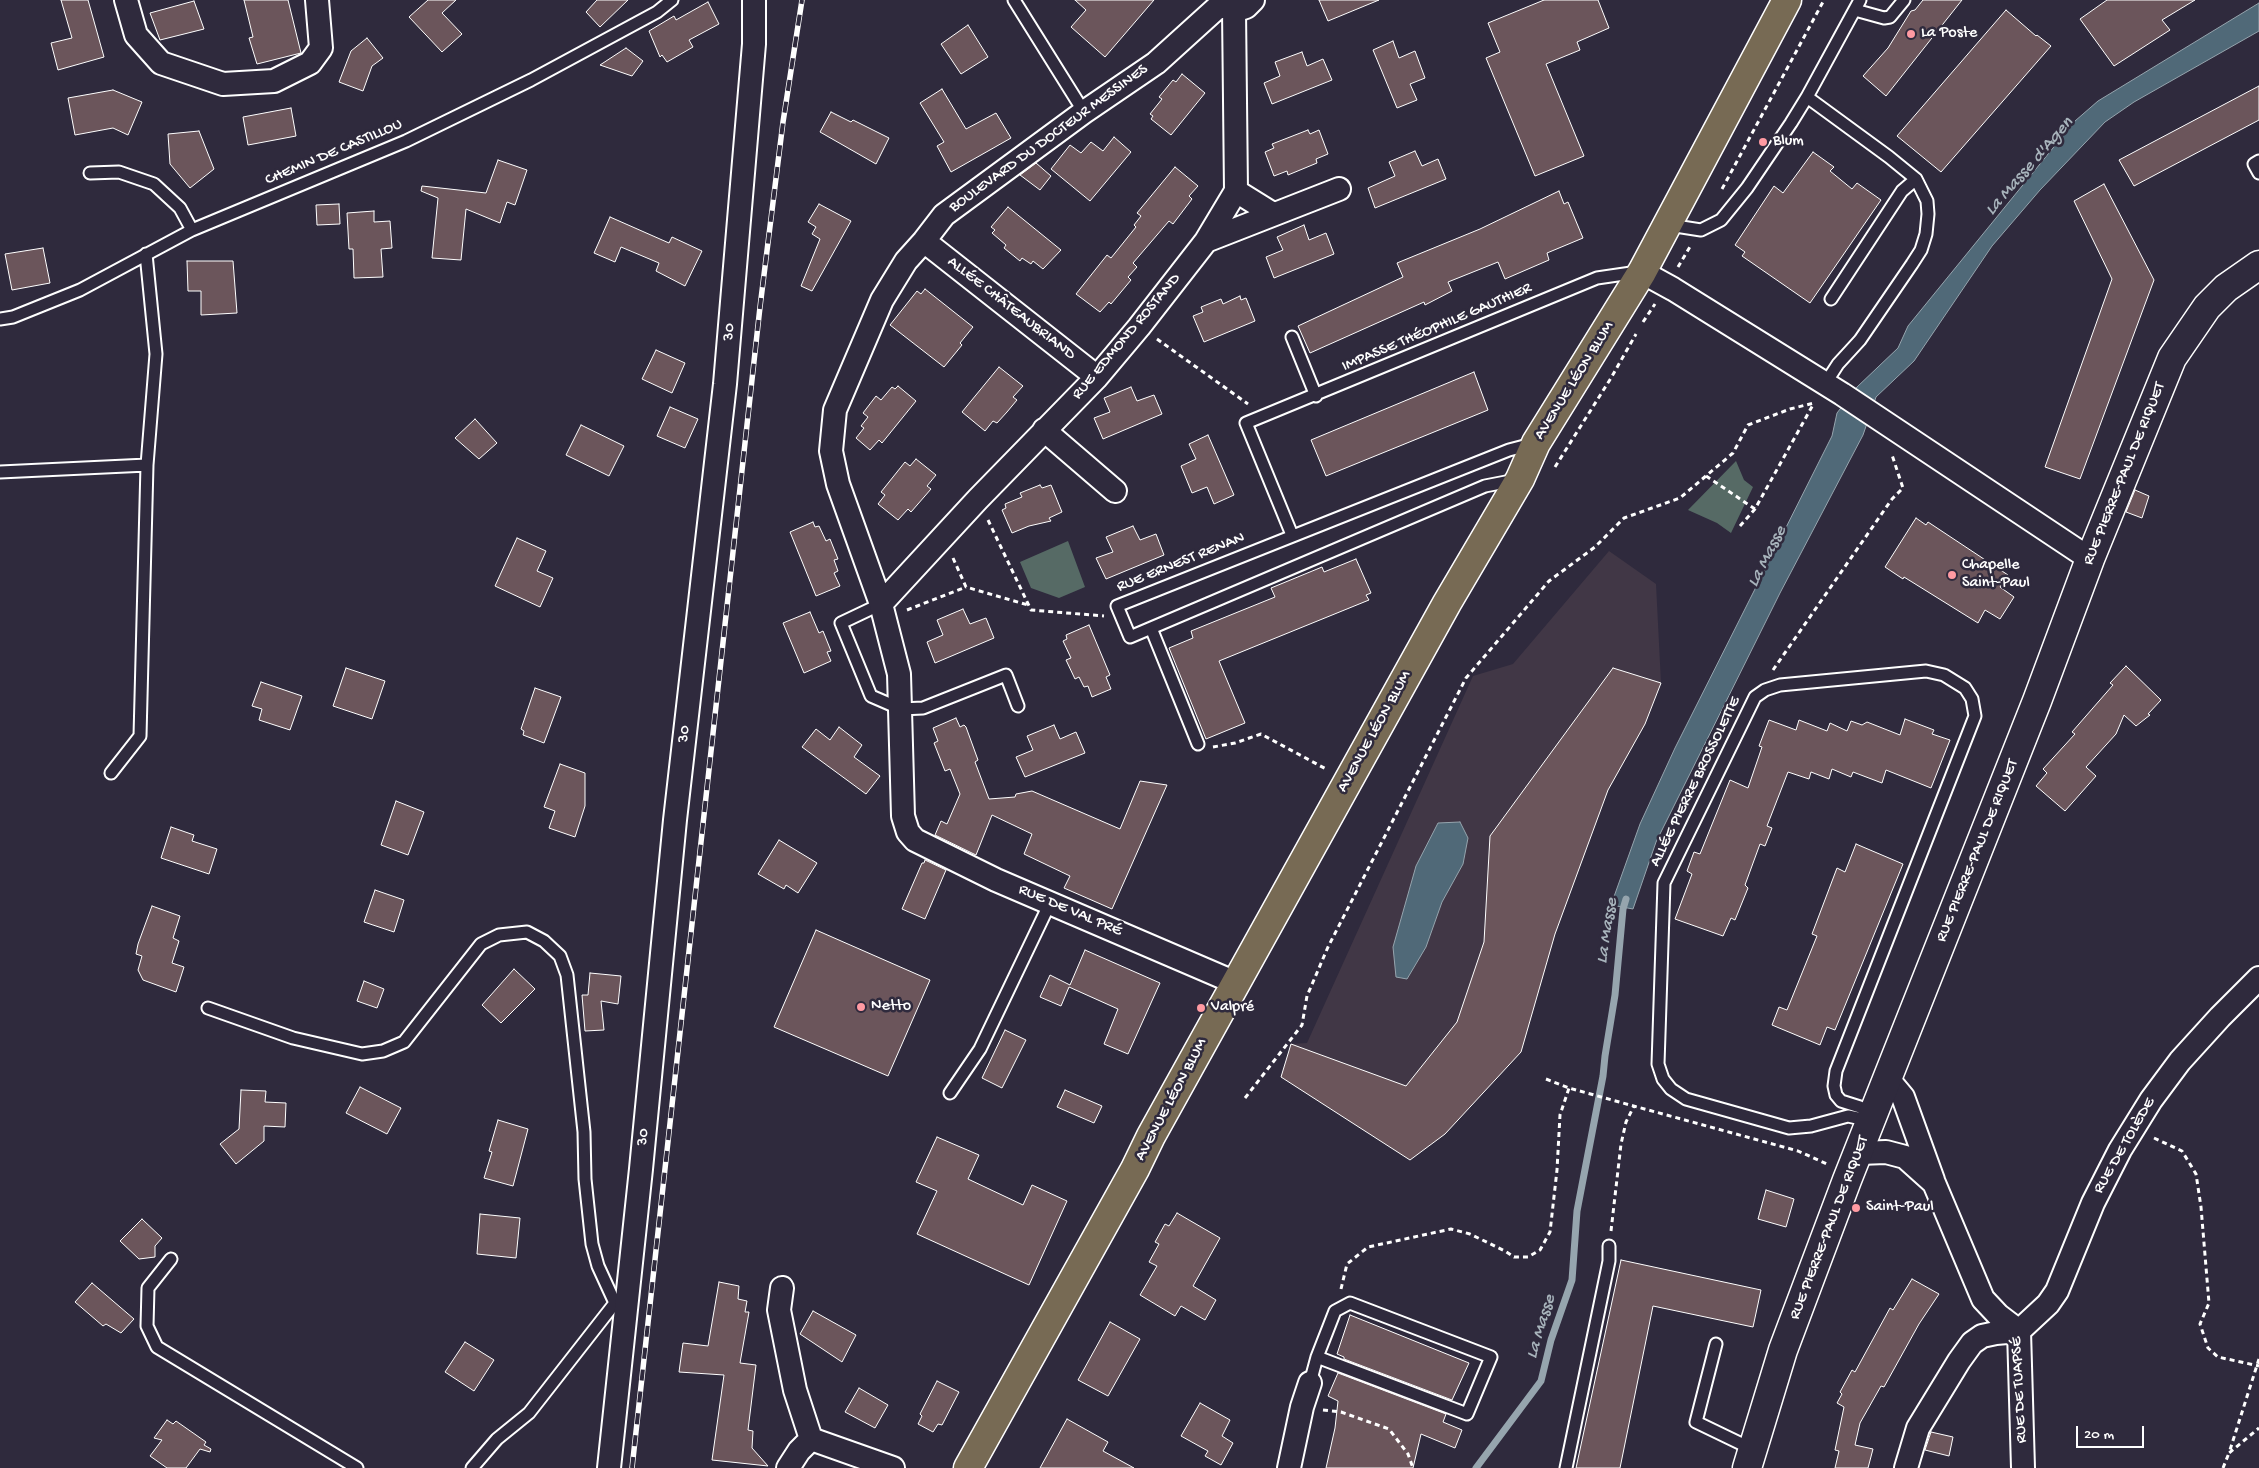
<!DOCTYPE html>
<html>
<head>
<meta charset="utf-8">
<style>
	body { margin:0 }
	#map { position:relative; width:2259px; height:1468px; overflow:hidden; background:#2f2a3d; font-family:"Gochi Hand",sans-serif }
	canvas { display:block }
	.scale { position:absolute; left:2076px; top:1426px; width:68px; height:22px; box-sizing:border-box; border:2px solid #fff; border-top:0; padding-left:6px; font-size:15px; line-height:18px; white-space:nowrap; color:#fff; -webkit-text-stroke:4px #2f2a3d; paint-order:stroke }
</style>
</head>
<body>
<div id="map">
<canvas width="2259" height="1468"></canvas>
<div class="scale">20 m</div>
</div>
<script>
const context = document.querySelector('canvas').getContext('2d');
context.lineJoin = 'round';
function fill(path, color) {
  context.fillStyle = color;
  context.fill(path, 'evenodd');
}
function shape(rows) {
  const path = new Path2D();
  for (const r of rows) {
    path.moveTo(r[0], r[1]);
    for (let i = 2; i < r.length; i += 2) path.lineTo(r[i], r[i + 1]);
  }
  return path;
}
function trace(path, color, width, dash) {
  context.strokeStyle = color;
  context.lineWidth = width;
  context.lineCap = dash ? 'butt' : 'round';
  context.setLineDash(dash || []);
  context.stroke(path);
}
function label(font, color, halo, rows, align = 'center') {
  context.font = font + ' "Gochi Hand",sans-serif';
  context.lineWidth = 5;
  context.setLineDash([]);
  context.textBaseline = 'middle';
  context.strokeStyle = halo;
  context.fillStyle = color;
  for (const [text, x, y, turn = 0] of rows) {
    context.save();
    context.translate(x, y);
    context.rotate((+turn || 0) * Math.PI / 180);
    context.textAlign = isNaN(turn) ? turn : align;
    if (halo) context.strokeText(text, 0, 0);
    context.fillText(text, 0, 0);
    context.restore();
  }
}
fill(shape([
	[1609,551,1656,584,1661,683,1645,725,1608,791,1555,934,1521,1052,1445,1134,1410,1160,1281,1077,1291,1044,1307,1043,1473,676,1513,664]
]), '#413746');
fill(shape([
	[1736,461,1744,480,1753,487,1731,533,1717,523,1688,510],
	[1068,541,1085,587,1059,598,1031,588,1020,562]
]), '#566a65');
const water = shape([
	[2259,3,2259,31,2134,102,2105,122,2040,190,1992,246,1914,361,1876,397,1863,435,1780,593,1656,842,1633,909,1611,905,1640,824,1675,748,1832,436,1837,413,1857,387,1898,348,1908,326,2075,121,2098,101,2259,3],
	[1460,822,1468,838,1463,864,1442,902,1426,947,1407,979,1396,977,1393,947,1416,866,1438,823,1460,822]
]);
fill(water, '#506978');
trace(water, '#96a5ae', 1);
trace(shape([
	[1476,1468,1541,1381,1551,1340,1572,1280,1577,1211,1603,1076,1605,1056,1615,995,1623,909,1626,899]
]), '#96a5ae', 7);
const building = shape([
	[61,0,88,0,104,57,58,70,51,43,72,38,61,0],
	[244,0,288,0,301,53,257,64,249,38,253,37,244,0],
	[428,0,456,0,442,13,462,34,442,52,409,17,428,0],
	[597,0,628,0,600,27,586,12,597,0],
	[1075,0,1154,0,1105,57,1071,27,1086,10,1075,0],
	[1319,0,1379,0,1328,21,1319,0],
	[1544,0,1598,0,1609,28,1577,42,1580,50,1546,64,1584,156,1535,176,1486,58,1500,52,1488,23,1544,0],
	[1923,0,1962,0,1886,96,1863,76,1888,48,1911,11,1915,10,1923,0],
	[2107,0,2195,0,2162,20,2170,30,2114,66,2080,19,2107,0],
	[194,1,204,29,160,40,150,13,194,1],
	[708,2,719,24,689,40,693,47,667,62,662,55,660,57,649,31,674,16,676,20,708,2],
	[2006,10,2036,36,2037,35,2051,46,1941,172,1897,136,2006,10],
	[968,25,988,57,961,74,941,44,968,25],
	[367,38,383,58,372,66,363,91,339,82,351,51,367,38],
	[1393,41,1399,58,1415,51,1425,78,1410,84,1417,100,1397,108,1373,50,1393,41],
	[626,48,643,61,632,76,600,65,626,48],
	[1302,52,1307,66,1323,59,1332,80,1272,104,1264,83,1280,76,1275,62,1302,52],
	[1182,74,1205,93,1171,135,1151,119,1153,116,1150,114,1162,99,1159,97,1173,80,1176,82,1182,74],
	[2259,86,2259,120,2134,186,2119,160,2259,86],
	[942,89,966,129,996,113,1011,138,951,172,937,146,944,142,920,103,942,89],
	[113,90,142,102,128,135,113,128,75,135,68,98,113,90],
	[291,108,296,136,248,145,243,117,291,108],
	[831,112,851,122,853,120,889,138,876,164,820,132,831,112],
	[1308,130,1310,134,1319,130,1328,154,1316,159,1317,163,1288,175,1287,171,1274,176,1265,152,1274,148,1272,144,1308,130],
	[199,131,214,169,190,188,170,164,168,134,199,131],
	[1114,137,1131,152,1090,201,1051,169,1070,145,1081,153,1091,142,1103,151,1114,137],
	[1415,151,1422,166,1438,159,1446,179,1375,208,1368,188,1395,176,1389,162,1415,151],
	[1813,152,1834,167,1830,171,1852,189,1857,183,1881,200,1810,303,1742,256,1745,252,1735,245,1774,186,1783,193,1813,152],
	[498,160,527,170,515,205,507,202,500,223,466,209,461,260,432,258,438,198,421,191,422,186,486,193,498,160],
	[1036,163,1051,176,1040,190,1020,175,1036,163],
	[1175,167,1198,186,1189,196,1192,199,1173,224,1169,221,1133,263,1137,267,1128,277,1131,280,1111,304,1109,302,1100,312,1076,294,1107,255,1111,258,1136,227,1134,225,1141,216,1137,213,1175,167],
	[2104,184,2154,280,2080,479,2045,467,2112,279,2074,201,2104,184],
	[1559,191,1564,204,1568,202,1583,238,1547,253,1549,260,1505,279,1498,262,1448,282,1452,291,1425,305,1424,302,1310,353,1298,326,1403,277,1397,263,1480,229,1559,191],
	[339,204,340,224,317,225,316,205,339,204],
	[819,204,851,221,812,291,801,286,820,239,812,234,816,227,808,222,819,204],
	[1008,207,1061,250,1043,269,1033,261,1031,264,1022,258,1020,261,1004,248,1006,245,992,233,995,230,991,227,1008,207],
	[374,211,374,222,390,221,392,248,381,249,383,277,354,278,353,249,349,249,347,213,374,211],
	[610,217,669,243,672,237,702,251,685,286,656,271,659,263,621,247,615,262,594,253,610,217],
	[1304,225,1309,240,1326,233,1334,254,1274,278,1266,257,1283,250,1277,237,1304,225],
	[43,248,50,283,12,290,5,254,43,248],
	[187,261,233,261,237,313,201,315,201,291,188,291,187,261],
	[925,289,973,327,960,343,962,345,944,367,890,325,917,291,921,294,925,289],
	[1240,296,1241,300,1246,298,1255,321,1204,342,1193,316,1203,312,1201,307,1221,299,1223,304,1240,296],
	[656,350,685,363,672,393,642,379,656,350],
	[999,367,1023,386,1013,397,1017,400,1007,412,997,423,993,421,985,431,962,412,999,367],
	[1474,372,1488,410,1326,476,1311,440,1474,372],
	[898,386,916,401,882,443,879,440,870,450,856,438,864,428,861,426,868,417,863,413,876,396,881,400,892,387,895,389,898,386],
	[1131,387,1137,401,1154,395,1162,414,1103,439,1094,418,1110,412,1104,398,1131,387],
	[670,407,698,419,685,448,657,436,670,407],
	[475,419,497,443,479,459,455,438,475,419],
	[581,425,624,446,609,476,566,455,581,425],
	[1208,435,1234,495,1214,504,1207,487,1192,493,1181,466,1196,459,1189,444,1208,435],
	[916,459,936,475,927,486,931,489,911,512,908,509,898,520,878,504,885,495,881,492,905,462,910,466,916,459],
	[1040,485,1042,488,1051,485,1062,512,1049,518,1051,521,1029,526,1012,533,1002,510,1006,508,1005,504,1022,497,1020,493,1040,485],
	[2135,490,2149,496,2142,518,2126,512,2135,490],
	[1916,518,1926,525,1928,522,2008,575,2000,587,2014,597,2000,619,1985,610,1978,623,1904,577,1903,579,1885,567,1916,518],
	[813,522,815,527,819,526,826,541,830,539,838,559,834,560,838,571,834,573,840,586,816,596,790,532,813,522],
	[1133,526,1140,540,1156,534,1164,555,1106,579,1096,558,1113,552,1106,537,1133,526],
	[517,538,546,551,537,571,553,578,540,607,495,586,517,538],
	[1356,559,1371,593,1366,595,1369,600,1219,661,1245,723,1206,739,1169,648,1193,638,1191,631,1275,597,1271,588,1322,567,1324,572,1356,559],
	[963,609,970,624,986,618,994,638,935,663,927,642,943,635,937,620,963,609],
	[810,612,819,633,823,631,831,651,827,652,831,661,804,673,783,623,810,612],
	[1089,625,1110,675,1106,677,1111,689,1092,697,1088,686,1084,687,1079,677,1075,679,1066,660,1071,658,1063,641,1067,639,1066,635,1089,625],
	[2126,666,2161,700,2148,714,2150,715,2136,726,2124,715,2116,734,2086,767,2096,776,2065,811,2036,786,2047,773,2043,769,2075,734,2072,732,2113,685,2110,683,2126,666],
	[346,668,385,681,372,719,333,706,346,668],
	[1613,668,1661,683,1645,724,1608,790,1555,934,1521,1052,1445,1134,1410,1160,1281,1077,1291,1044,1406,1086,1457,1022,1484,942,1490,836,1613,668],
	[261,682,302,696,290,730,259,720,262,709,252,706,261,682],
	[535,688,561,697,544,743,523,735,524,731,521,729,535,688],
	[956,718,960,727,964,725,966,727,978,760,975,762,989,799,1015,797,1016,794,1032,791,1120,829,1140,781,1167,785,1112,909,1064,888,1070,876,1024,854,1032,834,992,815,976,855,935,835,941,821,947,824,960,794,950,769,945,771,934,743,938,741,933,728,956,718],
	[1905,719,1934,730,1932,734,1950,740,1931,788,1886,770,1882,783,1853,772,1851,777,1832,769,1829,779,1811,772,1809,779,1788,772,1767,826,1772,828,1765,846,1760,844,1745,885,1748,888,1735,920,1731,918,1723,936,1675,919,1692,874,1687,871,1694,852,1700,854,1730,780,1748,788,1762,747,1759,746,1769,720,1796,730,1799,720,1827,731,1830,723,1847,731,1851,721,1862,725,1867,722,1900,735,1905,719],
	[1054,725,1060,739,1076,732,1085,753,1025,777,1016,757,1033,750,1027,736,1054,725],
	[839,727,862,745,854,757,880,776,866,794,802,747,816,729,830,740,839,727],
	[560,764,585,773,585,806,575,837,549,828,555,811,544,807,560,764],
	[396,801,424,812,408,855,381,845,396,801],
	[171,827,194,835,192,841,217,849,209,874,161,858,171,827],
	[779,840,817,863,798,893,786,885,784,889,758,874,779,840],
	[1856,844,1903,864,1835,1030,1827,1027,1820,1045,1772,1025,1779,1007,1787,1010,1817,936,1812,934,1837,868,1845,872,1856,844],
	[925,860,946,870,925,919,902,909,922,863,924,863,925,860],
	[375,890,404,900,394,932,364,922,375,890],
	[152,906,180,916,173,938,179,941,172,963,184,967,176,992,143,980,138,970,142,956,136,954,138,944,152,906],
	[816,930,930,980,888,1076,774,1027,816,930],
	[1085,950,1160,983,1128,1054,1104,1044,1118,1009,1069,987,1061,1006,1040,997,1050,975,1070,985,1085,950],
	[514,969,535,989,501,1023,482,1005,514,969],
	[590,973,621,976,618,1004,601,1001,604,1030,585,1031,582,995,588,995,590,973],
	[364,981,384,989,377,1008,357,1001,364,981],
	[1005,1030,1026,1040,1002,1088,982,1078,1005,1030],
	[360,1087,401,1108,387,1134,346,1113,360,1087],
	[241,1090,266,1091,265,1102,286,1103,285,1127,264,1126,264,1141,236,1164,220,1144,239,1129,241,1090],
	[1065,1090,1102,1106,1094,1123,1057,1107,1065,1090],
	[498,1120,528,1129,513,1186,484,1178,492,1152,489,1151,498,1120],
	[937,1137,979,1155,968,1179,1023,1205,1032,1185,1067,1201,1029,1285,917,1234,937,1191,916,1182,937,1137],
	[1766,1190,1794,1199,1786,1227,1758,1219,1766,1190],
	[1177,1213,1220,1238,1193,1286,1216,1300,1205,1320,1181,1306,1175,1316,1140,1295,1157,1266,1149,1262,1159,1244,1155,1242,1165,1224,1169,1226,1177,1213],
	[480,1214,520,1218,516,1258,477,1254,480,1214],
	[142,1219,162,1238,155,1246,155,1257,139,1259,120,1241,142,1219],
	[1621,1260,1761,1290,1753,1327,1653,1306,1620,1468,1576,1468,1621,1260],
	[1912,1279,1939,1294,1919,1324,1884,1387,1881,1386,1860,1423,1855,1445,1873,1449,1868,1468,1835,1468,1839,1451,1835,1450,1844,1407,1837,1403,1842,1394,1840,1392,1852,1370,1855,1372,1890,1308,1893,1310,1912,1279],
	[719,1282,739,1286,738,1299,747,1301,745,1312,749,1312,740,1363,756,1365,748,1430,753,1431,752,1448,768,1466,712,1460,724,1375,679,1372,683,1343,708,1346,719,1282],
	[92,1283,134,1319,121,1333,106,1324,103,1326,75,1302,92,1283],
	[813,1311,856,1335,842,1362,800,1334,813,1311],
	[1350,1315,1469,1363,1452,1400,1344,1359,1344,1357,1337,1354,1350,1315],
	[1110,1322,1140,1339,1108,1396,1078,1380,1110,1322],
	[465,1342,494,1360,474,1391,445,1372,465,1342],
	[1338,1373,1446,1414,1443,1422,1462,1430,1455,1448,1421,1434,1413,1468,1326,1468,1335,1428,1338,1401,1328,1396,1338,1373],
	[937,1381,959,1392,942,1425,938,1424,933,1432,918,1424,922,1416,920,1414,937,1381],
	[859,1388,888,1405,875,1428,845,1412,859,1388],
	[1200,1403,1230,1420,1222,1436,1233,1443,1221,1465,1205,1456,1208,1451,1181,1436,1200,1403],
	[1067,1419,1108,1442,1103,1451,1134,1468,1040,1468,1067,1419],
	[167,1420,173,1424,176,1421,206,1442,204,1445,211,1449,210,1452,200,1449,186,1468,167,1468,150,1456,162,1440,154,1438,167,1420],
	[1931,1432,1953,1437,1949,1456,1925,1450,1931,1432]
]);
fill(building, '#6b555b');
trace(building, '#fff', 1);
const service = shape([
	[1014,0,1084,112],
	[1855,10,1884,18,1890,17,1904,0],
	[2259,161,2254,164,2259,173],
	[90,173,119,172,154,184,180,208,192,230],
	[1669,225,1701,230,1721,220,1747,188,1791,123,1807,97],
	[1831,299,1902,191,1916,179],
	[0,319,13,317,80,290,192,230,406,141,531,80,657,12,672,0],
	[1292,337,1316,396],
	[1825,384,1838,364,1860,340,1912,264,1921,250,1926,234,1928,214,1927,201,1916,179,1889,157,1807,97,1860,0],
	[0,472,147,465],
	[1516,480,1485,486,1130,637,1117,606,1509,450,1532,444],
	[1292,535,1246,423,1597,278,1638,272],
	[881,604,841,623,871,696,901,709,923,708,1006,675,1018,706],
	[1151,628,1198,744],
	[111,773,140,736,147,465,156,354,146,254],
	[208,1008,293,1038,362,1054,383,1051,404,1042,481,944,499,935,527,932,544,941,560,956,567,975,584,1132,585,1179,592,1244,598,1266,615,1303],
	[950,1093,980,1049,1050,903],
	[1860,1107,1841,1101,1836,1095,1834,1086,1836,1071,1975,716,1972,699,1965,688,1944,675,1926,671,1780,685,1765,690,1755,697,1664,883,1658,1064,1663,1079,1671,1089,1686,1099,1789,1128,1811,1126,1848,1116,1862,1119],
	[171,1259,148,1288,147,1326,157,1347,357,1468],
	[1716,1344,1696,1422,1752,1449],
	[1310,1383,1317,1357,1335,1311,1350,1303,1491,1357,1467,1414,1317,1357],
	[472,1468,497,1439,529,1413,615,1303,621,1305],
	[1566,1468,1609,1261,1609,1246]
]);
const minor = shape([
	[126,0,136,35,161,63,223,84,274,81,310,63,321,48,317,0],
	[1220,5,1156,63,1084,112,944,215,924,241,906,261,882,300,835,410,831,451,838,484,881,604,899,674,903,816,908,832,915,840,996,880,1236,983],
	[1221,5,1229,9,1240,9,1246,7,1253,0],
	[1236,191,1273,214],
	[924,241,1097,377],
	[1206,241,1339,189],
	[1642,272,1673,289,1842,394,2090,559],
	[1044,430,1115,491],
	[881,604,978,499,1097,377,1139,327,1206,241,1236,191,1234,10],
	[1888,1079,1903,1097,1933,1180],
	[1859,1153,1886,1152,1905,1157,1934,1183,1983,1299,1998,1315,2019,1331,2023,1468],
	[782,1288,779,1310,795,1390,811,1439],
	[609,1468,641,1169,675,820,725,384,754,44,754,0],
	[788,1468,799,1451,811,1439,893,1468],
	[1289,1468,1302,1407,1310,1383],
	[1906,1468,1918,1428,1959,1361,1972,1343,1982,1336,1996,1333,2019,1331,2048,1304,2057,1291,2093,1203,2120,1150,2151,1100,2180,1061,2220,1017,2259,978]
]);
const tertiary = shape([
	[1747,1468,1783,1350,1847,1180,2037,701,2090,559,2172,358,2207,307,2226,288,2259,265]
]);
const primary = shape([
	[968,1468,1135,1169,1151,1136,1447,603,1520,479,1536,443,1642,272,1787,0]
]);
trace(service, '#fff', 15);
trace(minor, '#fff', 26);
trace(tertiary, '#fff', 31);
trace(primary, '#fff', 31);
trace(shape([
	[1722,189,1824,0],
	[1678,267,1691,245],
	[1643,322,1655,304],
	[1157,339,1248,404],
	[1555,467,1611,378,1636,334],
	[1706,476,1755,509],
	[988,520,1031,610,1104,616],
	[1740,526,1755,509,1814,403],
	[953,558,966,587,1028,605],
	[907,610,966,587],
	[1773,670,1892,499,1903,488,1892,455],
	[1213,747,1235,743,1261,734,1326,769],
	[1546,1079,1569,1088,1630,1105,1798,1151,1827,1164],
	[1245,1098,1302,1025,1307,996,1328,947,1466,678,1549,581,1595,547,1624,518,1680,498,1733,453,1748,425,1790,409,1814,403],
	[2154,1138,2182,1151,2196,1174,2201,1207,2209,1303,2200,1324,2208,1348,2218,1357,2259,1366],
	[1611,1231,1621,1144,1626,1122,1634,1106],
	[1341,1289,1347,1264,1368,1247,1451,1229,1470,1234,1505,1251,1514,1257,1528,1257,1540,1250,1550,1232,1557,1170,1560,1115,1569,1088],
	[2259,1359,2229,1453,2259,1428],
	[1323,1410,1341,1412,1389,1429,1408,1454,1413,1468],
	[2223,1468,2229,1453]
]), '#fff', 3, [5, 4]);
trace(service, '#2f2a3d', 11);
trace(minor, '#2f2a3d', 22);
trace(tertiary, '#2f2a3d', 28);
trace(primary, '#776a54', 28);
const rail = shape([
	[632,1468,760,307,783,122,802,0]
]);
trace(rail, '#fff', 5.5);
trace(rail, '#2f2a3d', 4, [11]);
for (const [x, y, r, color] of [
	[1911,34,5,"#ff9aa2"],
	[1763,142,5,"#ff9aa2"],
	[1952,575,5,"#ff9aa2"],
	[861,1007,5,"#ff9aa2"],
	[1201,1008,5,"#ff9aa2"],
	[1856,1208,5,"#ff9aa2"]
]) {
  const dot = new Path2D();
  dot.arc(x, y, r, 0, 2 * Math.PI);
  context.fillStyle = color;
  context.fill(dot);
  trace(dot, '#2f2a3d', 2);
}
label('16px', '#fff', '#2f2a3d', [
	["La Poste",1921,34],
	["Blum",1773,142],
	["Chapelle",1962,566],
	["Saint-Paul",1962,584],
	["Netto",871,1007],
	["Valpré",1211,1008],
	["Saint-Paul",1866,1208]
], 'left');
label('16px', '#fff', '#2f2a3d', [
	["BOULEVARD DU DOCTEUR MESSINES",1049,139,-36],
	["CHEMIN DE CASTILLOU",334,153,-23],
	["ALLÉE CHÂTEAUBRIAND",1011,309,38],
	["IMPASSE THÉOPHILE GAUTHIER",1437,328,-23],
	["30",730,332,-85],
	["RUE EDMOND ROSTAND",1127,337,-50],
	["AVENUE LÉON BLUM",1575,381,-58],
	["RUE PIERRE-PAUL DE RIQUET",2125,474,-68],
	["RUE ERNEST RENAN",1181,563,-22],
	["AVENUE LÉON BLUM",1375,732,-61],
	["30",685,734,-83],
	["ALLÉE PIERRE BROSSOLETTE",1696,782,-64],
	["RUE PIERRE-PAUL DE RIQUET",1978,851,-68],
	["RUE DE VAL PRÉ",1070,911,23],
	["AVENUE LÉON BLUM",1172,1100,-62],
	["30",644,1137,-84],
	["RUE DE TOLÈDE",2125,1146,-60],
	["RUE PIERRE-PAUL DE RIQUET",1830,1228,-69],
	["RUE DE TUAPSÉ",2020,1390,-93]
]);
label('italic 18px', '#a8b4bc', '#2f2a3d', [
	["La Masse d'Agen",2030,167,-49],
	["La Masse",1768,557,-63],
	["La Masse",1608,931,-81],
	["La Masse",1542,1327,-73]
]);
</script>
</body>
</html>
